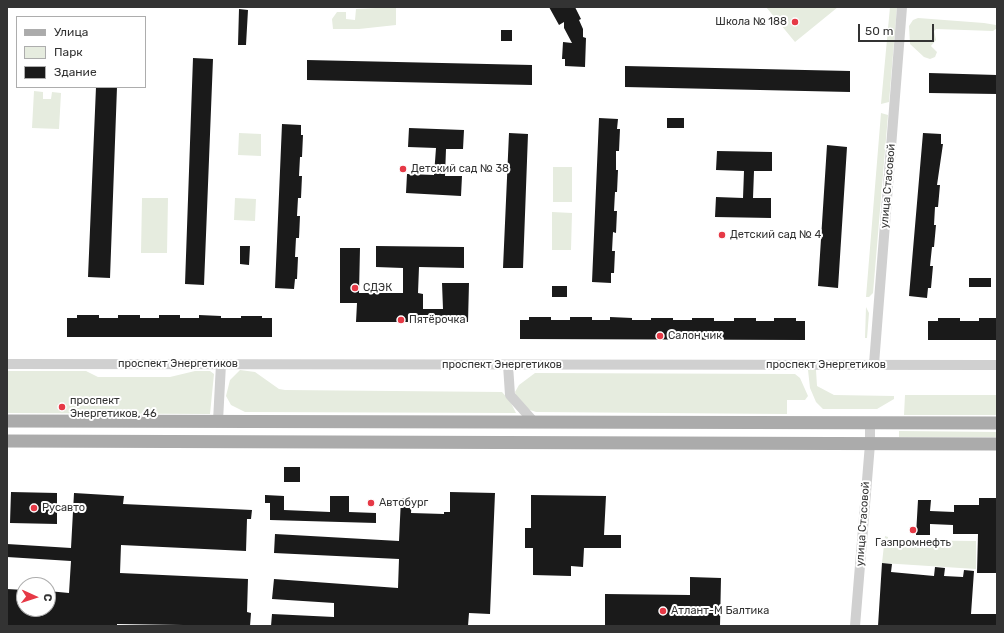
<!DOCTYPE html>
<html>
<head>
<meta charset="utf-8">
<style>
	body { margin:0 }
	#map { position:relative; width:1004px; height:633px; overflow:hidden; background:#fff; font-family:Rubik,sans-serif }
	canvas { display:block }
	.frame { position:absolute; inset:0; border:8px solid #333; pointer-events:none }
	.legend { position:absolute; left:16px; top:16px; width:130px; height:72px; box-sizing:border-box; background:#fff; border:1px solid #adadad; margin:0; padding:5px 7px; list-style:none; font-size:12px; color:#333 }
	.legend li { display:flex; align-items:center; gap:8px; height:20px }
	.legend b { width:20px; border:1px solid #adadad }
	.north { position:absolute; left:16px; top:577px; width:40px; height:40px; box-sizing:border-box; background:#fff; border:1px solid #adadad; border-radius:50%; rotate:93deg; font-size:11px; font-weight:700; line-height:16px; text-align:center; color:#333 }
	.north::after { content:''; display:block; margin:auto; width:14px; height:18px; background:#e63946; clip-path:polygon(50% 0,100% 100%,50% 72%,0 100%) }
	.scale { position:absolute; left:858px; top:24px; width:76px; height:18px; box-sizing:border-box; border:2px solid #333; border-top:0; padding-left:5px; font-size:12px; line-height:14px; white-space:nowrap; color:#333; -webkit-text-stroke:3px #fff; paint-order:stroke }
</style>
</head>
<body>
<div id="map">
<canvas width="1004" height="633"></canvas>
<div class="frame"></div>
<ul class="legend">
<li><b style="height:5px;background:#ababab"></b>Улица</li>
<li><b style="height:11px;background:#e6ecdf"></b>Парк</li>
<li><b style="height:11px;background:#1a1a1a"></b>Здание</li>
</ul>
<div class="north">С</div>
<div class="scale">50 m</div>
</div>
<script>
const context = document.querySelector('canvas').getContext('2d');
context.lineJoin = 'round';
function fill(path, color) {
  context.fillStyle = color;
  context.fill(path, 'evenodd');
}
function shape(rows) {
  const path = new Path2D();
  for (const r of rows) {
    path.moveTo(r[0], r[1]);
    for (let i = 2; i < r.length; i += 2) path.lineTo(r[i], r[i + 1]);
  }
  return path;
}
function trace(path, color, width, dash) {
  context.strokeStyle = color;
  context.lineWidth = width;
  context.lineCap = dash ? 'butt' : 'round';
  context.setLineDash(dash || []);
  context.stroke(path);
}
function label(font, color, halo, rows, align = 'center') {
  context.font = font + ' Rubik,sans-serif';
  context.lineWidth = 4;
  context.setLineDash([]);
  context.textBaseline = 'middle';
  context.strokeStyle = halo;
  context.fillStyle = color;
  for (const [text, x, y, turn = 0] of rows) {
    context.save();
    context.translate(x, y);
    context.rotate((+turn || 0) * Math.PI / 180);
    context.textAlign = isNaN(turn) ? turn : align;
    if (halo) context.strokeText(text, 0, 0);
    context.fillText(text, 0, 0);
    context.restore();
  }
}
fill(shape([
	[396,7,396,25,359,29,333,29,332,19,337,12,346,12,346,19,355,20,356,9],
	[766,7,838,7,795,42],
	[890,7,897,7,889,102,881,104],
	[918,18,984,23,996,25,997,28,993,31,936,29,934,31,936,40,931,46,937,52,935,57,930,59,924,57,910,44,909,26,913,20],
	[34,91,43,92,43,99,51,99,52,92,61,93,59,129,32,128],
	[881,113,888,115,873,293,869,297,866,297],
	[239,133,261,134,261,156,238,155],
	[553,167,572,167,572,202,553,202],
	[142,198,168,198,167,253,141,253],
	[235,198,256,199,255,221,234,220],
	[552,212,572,213,571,250,552,250],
	[866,307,869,313,867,338,865,338],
	[240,370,255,372,279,389,285,390,502,392,510,401,516,413,245,412,231,405,226,396,230,380],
	[808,370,816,370,817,386,834,395,894,396,894,399,877,409,823,409,816,402,810,388],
	[7,371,86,371,98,377,170,377,195,371,210,371,214,374,210,414,7,413],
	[535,373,795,374,800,378,808,396,805,400,787,400,787,414,536,412,527,409,516,396,515,392,519,385],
	[905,395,997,395,997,415,904,415],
	[899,431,997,432,997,437,899,437],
	[885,536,888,537,888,540,976,541,976,569,882,563]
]), '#e6ecdf');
fill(shape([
	[549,7,575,7,581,19,579,20,583,29,583,37,586,38,585,67,565,66,565,59,562,59,563,42,572,43,564,28,564,22,559,25],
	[239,9,248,10,246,45,238,45],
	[501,30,512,30,512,41,501,41],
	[193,58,213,59,204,285,185,284],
	[307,60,532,65,532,85,307,80],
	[625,66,850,71,850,92,625,87],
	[929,73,997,75,997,94,929,93],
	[96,87,117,87,110,278,88,277],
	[599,118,618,119,617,129,620,129,619,151,616,151,616,170,618,170,617,192,615,192,614,211,617,211,616,233,613,232,612,251,615,251,614,273,611,273,611,283,592,282],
	[667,118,684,118,684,128,667,128],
	[282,124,301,125,301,135,303,135,302,157,300,157,299,176,302,176,301,198,298,198,297,216,300,216,299,238,296,238,295,257,298,257,297,279,295,279,294,289,275,288],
	[409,128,464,130,463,149,446,149,445,176,462,176,461,196,406,193,407,174,434,175,436,148,408,147],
	[509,133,528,134,523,268,503,268],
	[923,133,941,134,941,144,943,144,937,185,940,185,938,207,935,207,934,225,936,225,934,247,932,247,930,266,933,266,931,288,928,288,927,298,909,296],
	[827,145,847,147,838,288,818,286],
	[717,151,772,152,772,171,754,171,753,198,771,198,771,218,715,217,716,197,743,198,744,171,716,170],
	[240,246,250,246,249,265,240,264],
	[376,246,464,247,464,268,419,267,418,293,423,294,423,309,443,309,442,283,469,283,468,322,356,322,357,303,340,303,340,248,360,248,359,293,403,293,403,268,376,267],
	[969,278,991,278,991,287,969,287],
	[552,286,567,286,567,297,552,297],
	[77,315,99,315,99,318,118,318,118,315,140,315,140,318,159,318,159,315,180,315,180,318,199,318,199,315,221,316,221,318,241,318,241,316,262,316,262,318,272,318,272,337,67,337,67,318,77,318],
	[529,317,551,317,551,320,570,320,570,317,592,317,592,320,610,320,610,317,632,318,632,320,651,320,651,318,673,318,673,320,692,320,692,318,714,318,714,321,734,321,734,318,756,318,756,321,774,321,774,318,796,318,796,321,805,321,805,340,520,339,520,320,529,320],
	[938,318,960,318,960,321,979,321,979,318,997,318,997,340,928,340,928,321,938,321],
	[284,467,300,467,300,482,284,482],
	[11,492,57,493,57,524,10,523],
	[450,492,495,493,490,614,469,613,468,626,271,626,272,614,334,617,334,603,272,599,274,579,398,588,399,559,274,553,275,534,399,541,401,498,412,498,411,513,444,514,444,512,450,512],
	[74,493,124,496,123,504,252,510,251,519,247,519,246,551,121,545,120,573,248,579,247,612,251,613,250,626,117,624,117,626,7,626,7,589,24,590,24,609,48,609,48,591,69,593,71,561,7,557,7,544,71,548],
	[265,495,284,496,284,510,330,512,330,496,349,496,349,512,376,513,376,523,270,520,270,503,265,503],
	[531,495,606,496,604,535,621,535,621,548,584,548,583,567,571,566,571,576,533,575,533,548,525,548,525,528,531,528],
	[979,498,997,498,996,573,977,573,978,534,953,534,953,525,930,524,930,535,916,535,918,500,931,500,930,511,954,512,954,505,979,505],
	[882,563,892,564,891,572,934,576,935,567,945,568,944,576,963,577,964,570,974,571,971,614,997,614,997,626,878,626],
	[690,577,721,578,720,626,605,626,605,594,690,595]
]), '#1a1a1a');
trace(shape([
	[7,364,997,365],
	[874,364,902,7],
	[508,365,510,395,534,422],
	[218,421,221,364],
	[855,626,870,444,870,423]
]), '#d0d0d0', 10);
trace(shape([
	[7,421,997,423],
	[7,441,997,444]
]), '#ababab', 13);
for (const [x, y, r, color] of [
	[795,22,4,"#e63946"],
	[403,169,4,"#e63946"],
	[722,235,4,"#e63946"],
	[355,288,4,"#e63946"],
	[401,320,4,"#e63946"],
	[660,336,4,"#e63946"],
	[62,407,4,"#e63946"],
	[371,503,4,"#e63946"],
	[34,508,4,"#e63946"],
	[913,530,4,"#e63946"],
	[663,611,4,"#e63946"]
]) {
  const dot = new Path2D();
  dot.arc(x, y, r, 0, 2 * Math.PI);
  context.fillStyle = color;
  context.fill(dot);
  trace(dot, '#fff', 1.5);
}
label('11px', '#333', '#fff', [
	["Школа № 188",787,22,"right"],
	["Детский сад № 38",411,169],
	["Детский сад № 4",730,235],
	["СДЭК",363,288],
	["Пятёрочка",409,320],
	["Салон чик",668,336],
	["проспект",70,401],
	["Энергетиков, 46",70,414],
	["Автобург",379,503],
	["Русавто",42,508],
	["Газпромнефть",913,543,"center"],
	["Атлант-М Балтика",671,611]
], 'left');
label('11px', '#333', '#fff', [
	["улица Стасовой",888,186,-85],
	["проспект Энергетиков",178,364],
	["проспект Энергетиков",502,365],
	["проспект Энергетиков",826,365],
	["улица Стасовой",863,524,-86]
]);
</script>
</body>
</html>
